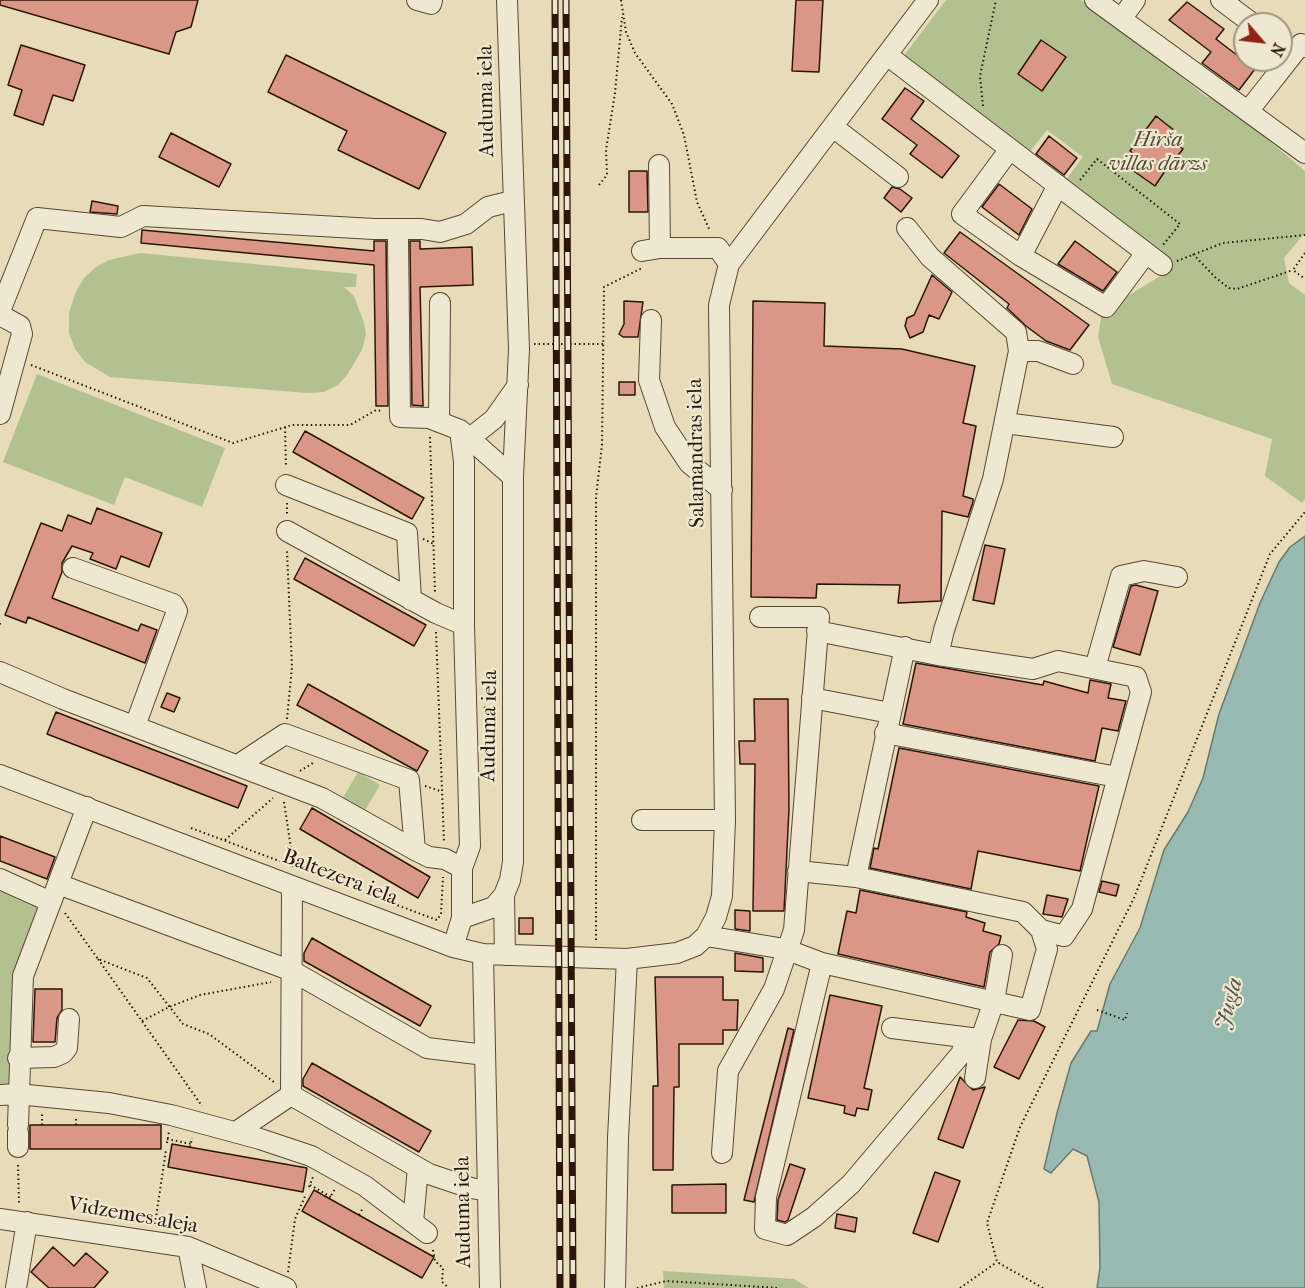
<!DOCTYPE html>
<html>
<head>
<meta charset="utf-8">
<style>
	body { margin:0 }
	#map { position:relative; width:1305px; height:1288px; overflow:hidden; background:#e7dbb8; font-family:"IM FELL French Canon",serif }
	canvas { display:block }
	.north { position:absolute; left:1233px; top:12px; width:60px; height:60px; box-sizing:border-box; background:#efe8d1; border:2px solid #a19482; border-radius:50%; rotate:118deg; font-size:16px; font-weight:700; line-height:24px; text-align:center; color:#2c160b }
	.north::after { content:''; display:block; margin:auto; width:21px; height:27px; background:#8f2418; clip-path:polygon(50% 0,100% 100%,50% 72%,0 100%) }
</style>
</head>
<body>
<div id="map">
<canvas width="1305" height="1288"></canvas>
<div class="north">N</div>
</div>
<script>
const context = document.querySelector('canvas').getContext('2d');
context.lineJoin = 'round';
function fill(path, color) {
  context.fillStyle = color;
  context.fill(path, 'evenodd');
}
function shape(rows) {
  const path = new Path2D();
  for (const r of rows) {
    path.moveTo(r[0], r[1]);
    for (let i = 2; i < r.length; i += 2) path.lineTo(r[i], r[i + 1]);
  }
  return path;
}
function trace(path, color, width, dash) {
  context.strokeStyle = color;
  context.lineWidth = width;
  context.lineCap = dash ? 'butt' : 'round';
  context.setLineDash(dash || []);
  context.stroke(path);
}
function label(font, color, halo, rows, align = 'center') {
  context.font = font + ' "IM FELL French Canon",serif';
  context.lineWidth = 4.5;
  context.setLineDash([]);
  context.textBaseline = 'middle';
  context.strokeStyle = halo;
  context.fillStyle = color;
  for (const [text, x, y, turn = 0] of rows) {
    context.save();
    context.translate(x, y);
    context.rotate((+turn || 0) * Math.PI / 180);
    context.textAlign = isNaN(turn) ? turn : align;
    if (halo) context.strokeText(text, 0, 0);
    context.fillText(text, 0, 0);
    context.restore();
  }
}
fill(shape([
	[946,0,1081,0,1207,97,1220,99,1305,171,1305,233,1284,258,1289,283,1305,295,1305,499,1302,503,1265,476,1272,439,1112,384,1098,337,1102,312,1165,273,1063,184,1083,157,1047,130,1028,154,902,58],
	[140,253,357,274,356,287,344,287,354,296,364,323,366,334,362,350,347,375,338,385,324,392,308,393,110,377,85,362,75,349,69,333,69,313,75,294,84,278,96,267,109,260],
	[37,374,225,448,202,507,125,477,114,505,3,462],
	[358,772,380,785,363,814,341,801],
	[0,884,45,904,13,1091,0,1091],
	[663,1271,794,1279,809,1288,664,1288]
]), '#b3c190');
const water = shape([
	[1305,536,1305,1288,1097,1288,1100,1268,1099,1202,1087,1156,1073,1149,1051,1173,1044,1169,1057,1113,1071,1063,1091,1031,1097,1031,1110,984,1140,928,1164,850,1188,812,1203,778,1219,714,1260,603,1279,562,1290,547,1305,536]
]);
fill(water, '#97bbb1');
trace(water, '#6c796f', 1.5);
const building = shape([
	[0,0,198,0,191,27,176,32,169,54,0,5,0,0],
	[796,0,823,0,819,72,792,71,796,0],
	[1187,2,1224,29,1216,39,1255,69,1239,90,1202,63,1211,52,1169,20,1187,2],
	[1041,40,1066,57,1042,91,1018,74,1041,40],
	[21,45,85,65,73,101,53,95,43,125,14,115,22,90,8,85,21,45],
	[286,55,446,133,419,189,338,150,347,131,268,92,286,55],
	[905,88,924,101,911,119,959,156,942,178,910,154,917,145,882,119,905,88],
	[1156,116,1175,131,1169,139,1183,149,1176,158,1175,156,1155,186,1128,167,1136,156,1130,151,1156,116],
	[171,133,231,164,219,187,159,157,171,133],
	[1049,136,1077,158,1064,175,1036,154,1049,136],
	[629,171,647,171,648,212,629,212,629,171],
	[999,184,1032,209,1019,235,982,207,999,184],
	[892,187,900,189,912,198,901,212,884,198,892,187],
	[92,201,118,206,117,214,90,212,92,201],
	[142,230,374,251,374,241,386,241,388,406,376,406,374,265,141,243,142,230],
	[960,232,1089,325,1070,350,1046,341,1026,326,1007,308,1009,304,944,253,960,232],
	[410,241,420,241,420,249,472,247,473,285,420,287,423,406,412,405,410,241],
	[1075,241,1117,272,1103,291,1058,264,1075,241],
	[932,275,952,292,939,319,929,315,923,332,910,338,905,326,907,318,914,315,932,275],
	[624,301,643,302,638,337,623,337,619,334,624,324,624,301],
	[753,301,825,303,824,346,902,349,975,366,963,423,976,426,963,496,973,499,973,502,968,517,942,511,941,601,898,603,900,585,817,584,816,598,751,597,753,301],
	[619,382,635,382,635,395,619,395,619,382],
	[305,431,424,498,412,519,293,452,305,431],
	[97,508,162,533,149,567,121,556,116,569,90,559,93,553,72,546,62,563,62,572,52,598,138,631,141,624,157,630,145,663,28,617,26,623,5,615,41,523,62,531,68,515,91,524,97,508],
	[985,545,1005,549,994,604,973,600,985,545],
	[305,558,426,625,414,646,294,579,305,558],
	[1136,585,1158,591,1140,655,1113,647,1131,586,1136,585],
	[916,663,1043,685,1044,681,1088,693,1090,680,1111,684,1108,698,1126,701,1118,731,1102,728,1095,761,903,724,916,663],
	[308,684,428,751,417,771,297,705,308,684],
	[167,693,180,698,174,712,161,707,167,693],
	[754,699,788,699,789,809,784,911,753,911,755,764,740,764,739,741,755,741,754,699],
	[56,712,247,786,238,808,47,734,56,712],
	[899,748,1099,786,1080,871,978,851,971,889,870,868,874,848,878,849,899,748],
	[312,808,430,877,418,898,300,829,312,808],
	[0,836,55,857,47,879,0,861,0,836],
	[1102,881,1119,885,1116,896,1099,892,1102,881],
	[860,890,967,912,966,917,985,923,983,931,1001,936,999,944,990,952,984,987,838,954,847,911,856,913,860,890],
	[1047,895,1068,899,1062,917,1043,914,1047,895],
	[735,910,750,911,750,931,735,929,735,910],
	[519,918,533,918,533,934,519,934,519,918],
	[312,938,431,1006,420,1026,304,961,304,953,312,938],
	[735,953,763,958,763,972,735,971,735,953],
	[655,977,723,977,723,1000,738,1000,737,1030,723,1030,723,1044,679,1044,679,1087,674,1087,673,1170,653,1170,653,1086,658,1086,655,977],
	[35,989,62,989,62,1010,57,1018,55,1042,33,1042,35,989],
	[830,995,882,1006,864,1088,872,1090,868,1110,857,1108,855,1116,844,1113,845,1106,808,1098,830,995],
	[1018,1020,1034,1021,1045,1027,1019,1079,994,1067,1018,1020],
	[788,1028,794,1030,754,1202,744,1200,788,1028],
	[312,1063,431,1131,419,1152,303,1086,303,1079,312,1063],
	[960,1077,973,1090,985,1087,963,1148,938,1139,960,1077],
	[30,1125,161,1125,161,1149,30,1149,30,1125],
	[172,1144,307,1168,303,1192,168,1167,172,1144],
	[790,1164,805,1169,788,1220,785,1222,777,1220,778,1200,790,1164],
	[935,1172,960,1181,938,1242,913,1233,935,1172],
	[726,1184,726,1213,672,1213,672,1185,726,1184],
	[314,1190,434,1257,422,1278,302,1211,314,1190],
	[837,1214,857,1218,855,1232,835,1228,837,1214],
	[53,1247,74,1266,86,1253,108,1272,94,1288,49,1288,31,1272,53,1247]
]);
fill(building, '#da9785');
trace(building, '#2c160b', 1.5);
const minor = shape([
	[417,0,431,4,432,0],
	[1095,0,1305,153],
	[1221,0,1253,24],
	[1121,19,1135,0],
	[887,55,1162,265],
	[1249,110,1301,44,1305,47],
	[833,127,898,177],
	[1010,149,962,214,1021,256,1106,307,1146,253],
	[659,165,660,248,718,248,729,264],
	[907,228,930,257,1016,332,1019,351,993,479,944,630,938,655],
	[398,240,400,417,429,418,460,430,513,477],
	[642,251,660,248],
	[1021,256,1058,185],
	[0,311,37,218,121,227,143,216,374,229,422,229,440,232,466,224,488,207,512,201],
	[0,315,20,326,22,334,0,414],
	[651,320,649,380,665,427,689,463,722,490],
	[1019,351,1038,351,1073,364],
	[439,422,440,303],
	[1005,423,1113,437],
	[460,430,464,461,464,625,470,846,462,868,462,918],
	[470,438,494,419,518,385],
	[286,485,407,533,411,600],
	[287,531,436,613,464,625],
	[73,568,173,604,177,611,135,726],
	[817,631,938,655,1033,669,1058,661,1136,677,1141,692,1082,909,1064,936,1041,930],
	[1095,668,1121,576,1144,571,1177,577],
	[0,672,63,699,322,798,415,850,429,857,445,859,462,868],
	[812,698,890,713],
	[885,733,1117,777],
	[238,765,285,734,409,780,415,850],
	[0,775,453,947,483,954,627,959,677,953,695,946,706,936,716,917,722,896,725,820,719,305,729,264,928,0],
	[642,820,725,820],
	[798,871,856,877,905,647],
	[0,879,51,902,87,807],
	[58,884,292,971,427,1048,485,1055],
	[504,895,505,955],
	[706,936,785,949,822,963,1030,1010,1047,949,1041,930,1023,912,856,877],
	[453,947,462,918,494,907,504,895,510,880,513,862,513,477,519,349,507,0],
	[483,954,490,1288],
	[822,963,766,1197,765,1229,787,1235,814,1217,851,1184,961,1054,967,1038],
	[892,1028,979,1039],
	[18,1058,54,1057,63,1053,67,1048,69,1019],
	[975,1078,981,1039,994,1001,1002,955],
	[0,1095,17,1094,109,1103,171,1115,260,1139,311,1156,365,1186,427,1233],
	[291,1095,429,1174,471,1188,488,1191],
	[18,1125,23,976,51,902],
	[18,1132,18,1147],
	[236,1132,291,1095,292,886],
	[722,1153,728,1071,774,989,794,930,819,617,760,617],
	[0,1219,188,1247,286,1288],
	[413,1222,418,1168],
	[188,1247,196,1288],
	[16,1288,27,1222],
	[615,1288,618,1138,627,959]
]);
trace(minor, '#5b4736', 22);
trace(shape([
	[621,0,626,32,635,53,672,104,684,135,697,202,710,231],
	[983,106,980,76,996,0],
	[1080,180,1097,159,1180,224,1163,245],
	[599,185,607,175,606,150,615,93,622,17],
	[1305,253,1293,270,1305,279],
	[1193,254,1216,278,1229,288,1237,289,1293,270],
	[1177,261,1223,243,1305,235],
	[534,344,603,344],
	[31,365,233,443,292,425,350,425,376,410,382,411],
	[285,427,286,467],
	[430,437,435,593],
	[287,503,287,515],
	[423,539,434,544],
	[0,623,0,625],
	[436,632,444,842],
	[484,707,496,717],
	[287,719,292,667,287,551],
	[300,771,313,763],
	[425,786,440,791],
	[284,802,294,868],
	[191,828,437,920,441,914,443,877],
	[225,840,273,798],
	[65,913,98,959,147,978,183,1024,209,1034,274,1082],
	[596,940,596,497,602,445,604,287,642,268],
	[98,959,202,1106],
	[1097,1010,1125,1020,1127,1013],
	[142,1021,169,1007,200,995,271,982],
	[42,1125,42,1114],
	[76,1125,76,1118],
	[167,1139,191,1144],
	[167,1143,169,1132],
	[190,1147,192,1138],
	[18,1165,19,1204],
	[310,1185,331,1197],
	[309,1187,313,1177],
	[329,1199,335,1189],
	[359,1215,363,1208],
	[155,1224,166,1150],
	[433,1250,435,1261,443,1268,442,1282,449,1288],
	[288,1272,295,1219,306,1194],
	[637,1288,666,1281,779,1288],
	[960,1288,997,1262],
	[1043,1288,997,1262,987,1223,1020,1127,1134,898,1270,554,1305,512]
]), '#2c160b', 2, [1.5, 3]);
trace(minor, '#efe8d1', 20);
const rail = shape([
	[555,0,560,1288],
	[566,0,573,1288]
]);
trace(rail, '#2c160b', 7);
trace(rail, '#efe8d1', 4.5, [14]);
label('21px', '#2c160b', '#efe8d1', [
	["Auduma iela",487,101,-91],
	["Salamandras iela",697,453,-91],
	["Auduma iela",490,726,-89],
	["Baltezera iela",340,878,21],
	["Auduma iela",464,1212,-91],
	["Vidzemes aleja",133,1216,10]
]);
label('italic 21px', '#544933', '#efe8d1', [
	["Hirša",1158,141],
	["villas dārzs",1158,165]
]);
label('italic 22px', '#515045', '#efe8d1', [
	["Jugla",1230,1004,-75]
]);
</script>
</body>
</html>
